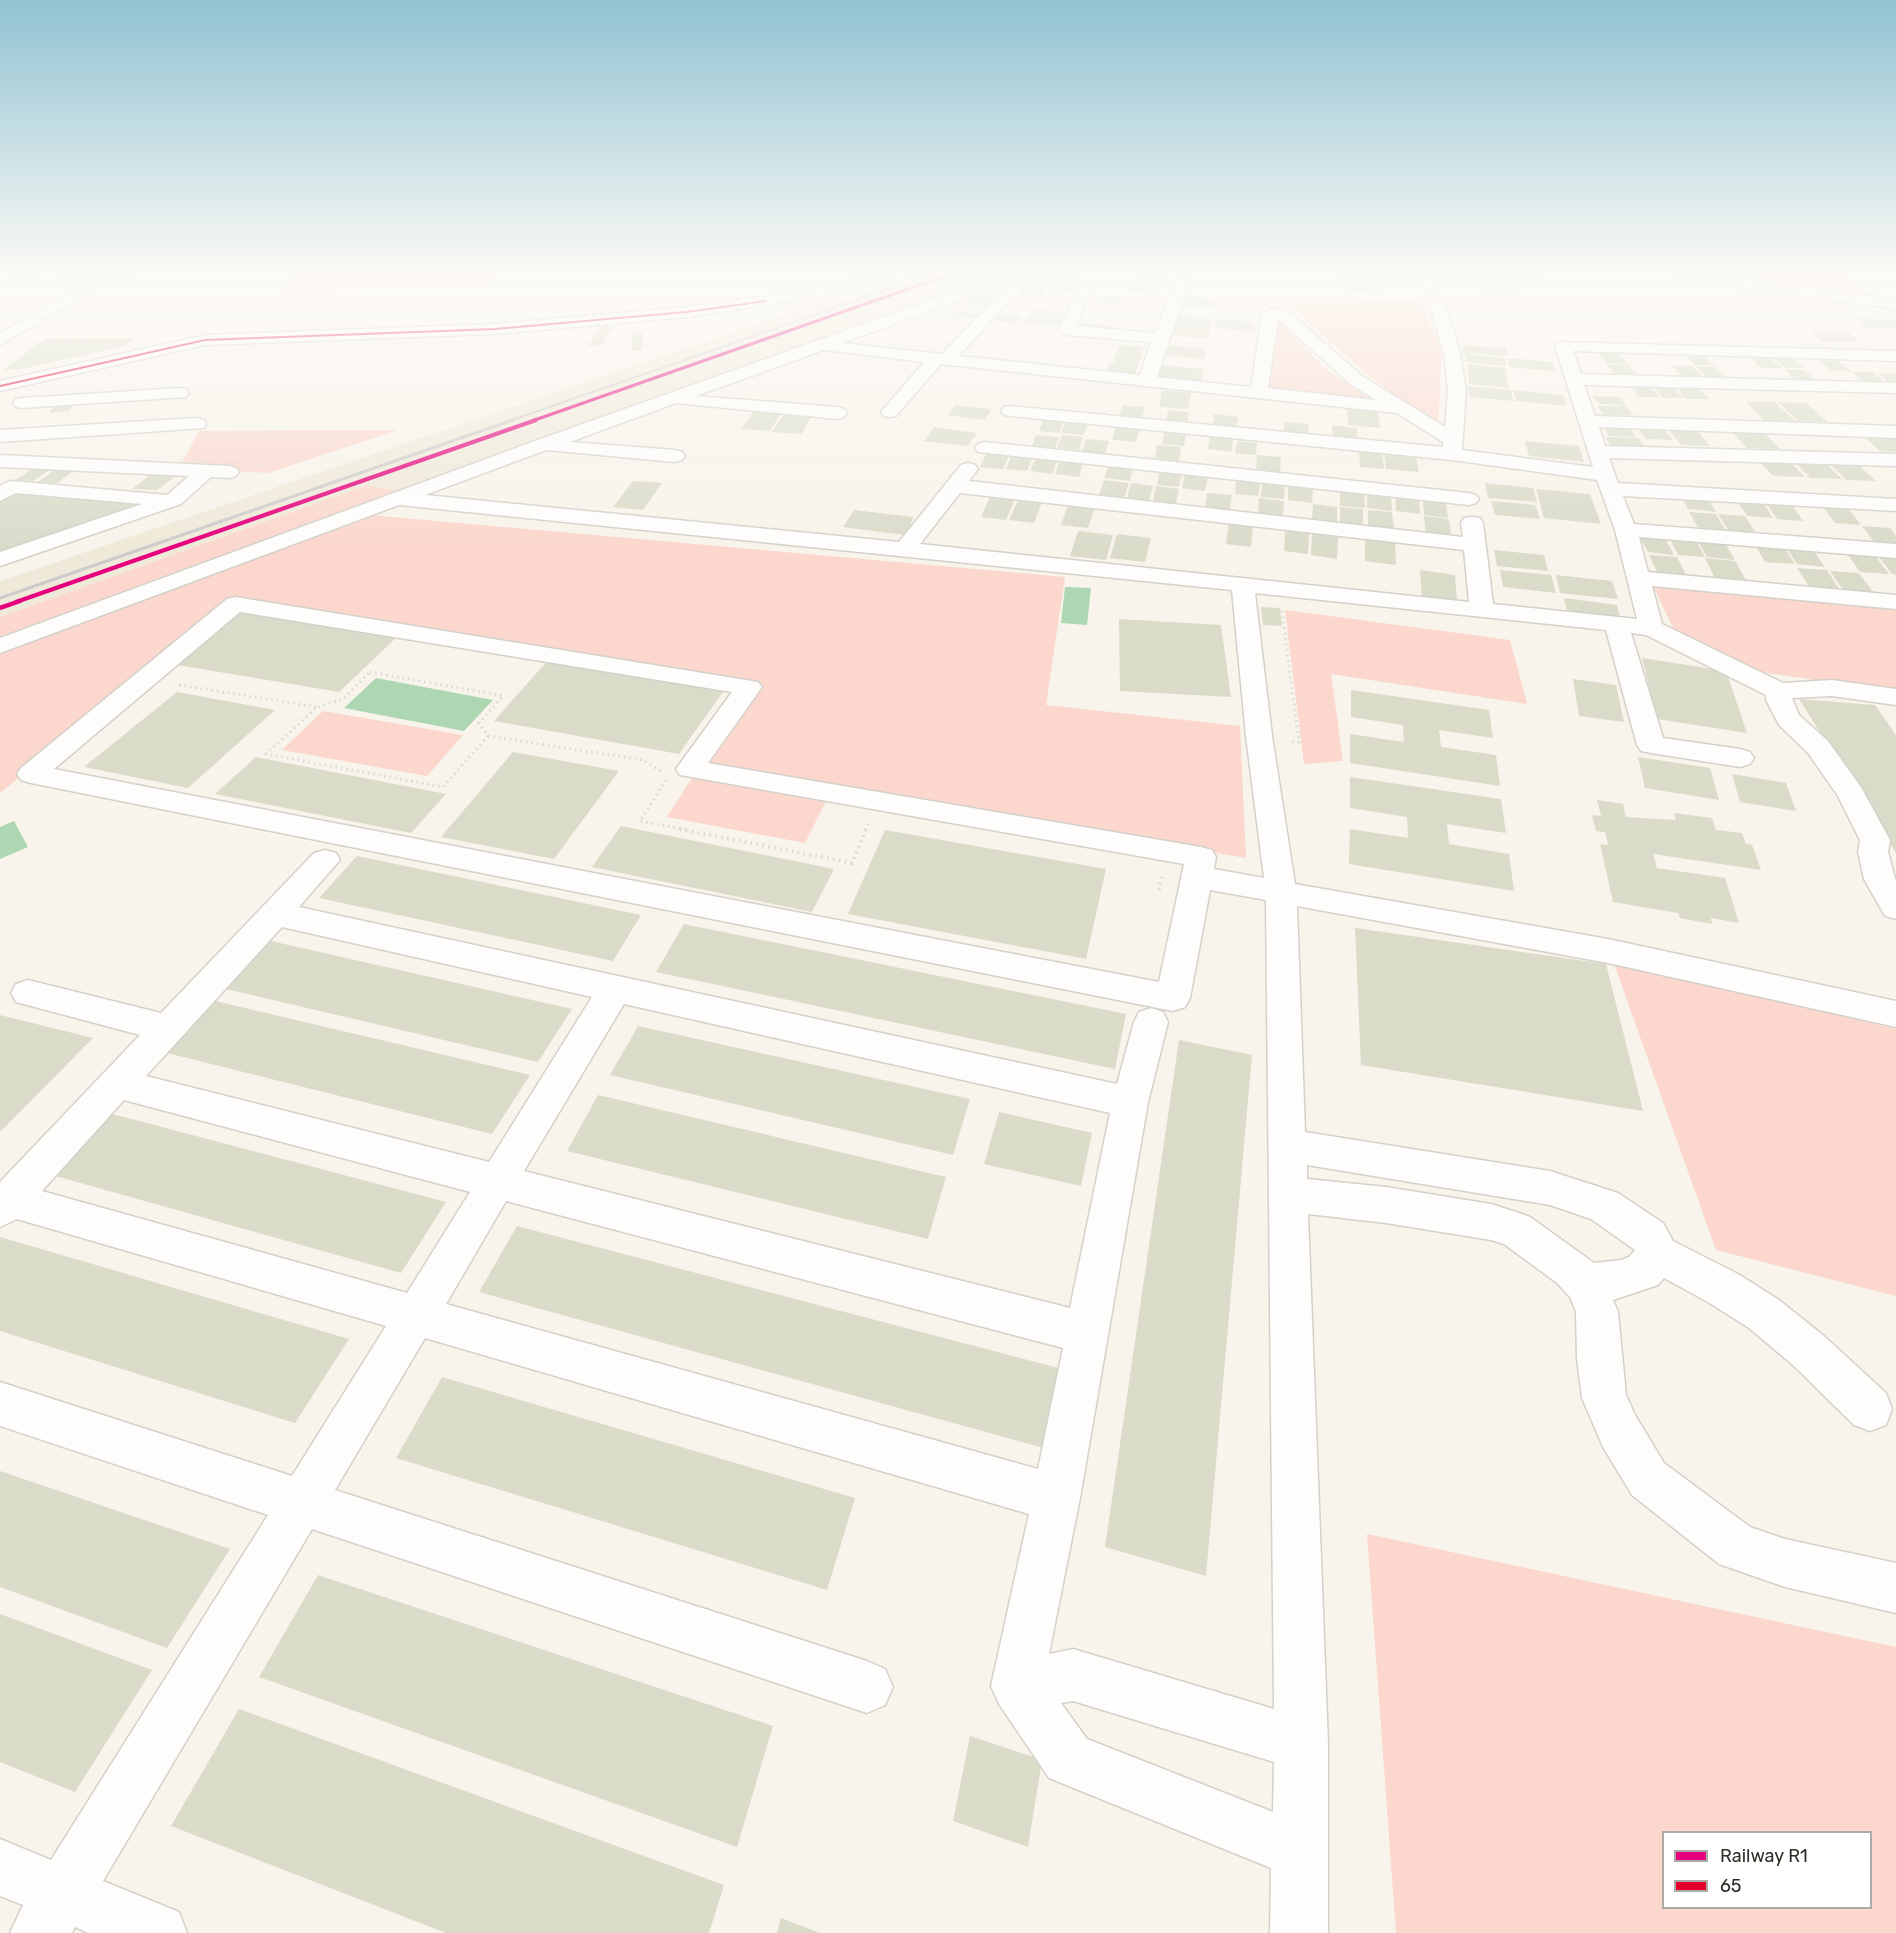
<!DOCTYPE html>
<html>
<head>
<meta charset="utf-8">
<style>
	body { margin:0 }
	#map { position:relative; width:1896px; height:1933px; overflow:hidden; background:#f8f4eb; font-family:Rubik,sans-serif }
	canvas { display:block }
	.legend { position:absolute; left:1662px; top:1831px; width:210px; height:78px; box-sizing:border-box; background:#fff; border:2px solid #acaba8; margin:0; padding:8px 10px; list-style:none; font-size:18px; color:#2f2c26 }
	.legend li { display:flex; align-items:center; gap:12px; height:30px }
	.legend b { width:30px; border:2px solid #acaba8 }
</style>
</head>
<body>
<div id="map">
<canvas width="1896" height="1933"></canvas>
<ul class="legend">
<li><b style="height:8px;background:#e5007d"></b>Railway R1</li>
<li><b style="height:8px;background:#e4002b"></b>65</li>
</ul>
</div>
<script>
const context = document.querySelector('canvas').getContext('2d');
context.lineJoin = 'round';
function fill(path, color) {
  context.fillStyle = color;
  context.fill(path, 'evenodd');
}
function shape(rows) {
  const path = new Path2D();
  for (const r of rows) {
    path.moveTo(r[0], r[1]);
    for (let i = 2; i < r.length; i += 2) path.lineTo(r[i], r[i + 1]);
  }
  return path;
}
function trace(path, color, width, dash) {
  context.strokeStyle = color;
  context.lineWidth = width;
  context.lineCap = dash ? 'butt' : 'round';
  context.setLineDash(dash || []);
  context.stroke(path);
}
fill(shape([
	[914,276,997,276,398,491,367,485,0,617,0,581,825,301,841,301]
]), '#efe9d9');
fill(shape([
	[294,276,495,276,493,283,281,292],
	[1718,276,1845,276,1872,298],
	[1279,296,1421,300,1442,353,1438,425,1371,378],
	[1279,321,1327,370,1373,401,1268,390],
	[398,430,268,473,179,468,199,431],
	[367,485,398,491,0,637,0,617],
	[370,515,1065,577,1046,705,1240,726,1246,858,704,766,758,685,233,601,0,793,0,652],
	[1652,584,1896,607,1896,692,1754,671,1674,630],
	[1285,610,1510,640,1527,704,1331,674,1343,761,1304,764],
	[323,711,463,735,427,776,282,750],
	[692,778,826,801,805,843,667,817],
	[1613,961,1896,1029,1896,1296,1716,1250],
	[1367,1534,1896,1647,1896,1933,1396,1933],
	[1664,1832,1870,1832,1870,1908,1664,1908]
]), '#fbd7cd');
fill(shape([
	[1065,587,1091,588,1087,625,1061,623],
	[376,678,493,700,464,731,344,708],
	[14,821,28,847,0,859,0,827]
]), '#add7b2');
fill(shape([
	[14,276,38,276,29,282,5,283],
	[65,276,133,276,126,281,58,281],
	[1030,276,1051,276,1047,282,1028,280],
	[1056,276,1081,279,1077,285,1052,283],
	[1132,276,1163,276,1161,281],
	[1335,276,1413,276,1416,280,1379,280,1387,294,1347,292,1340,279,1334,278],
	[1431,276,1543,276,1549,284,1512,283,1523,297,1483,296,1473,282,1434,281],
	[1026,281,1047,283,1040,297,1017,295],
	[1053,284,1077,287,1073,292,1049,290],
	[1131,284,1159,287,1157,294,1128,291],
	[1093,295,1124,298,1121,304,1090,301],
	[972,296,994,298,989,306,967,304],
	[1183,296,1216,299,1213,309,1180,306],
	[1033,309,1065,312,1061,318,1029,315],
	[956,311,980,314,976,319,952,317],
	[999,313,1023,316,1018,323,994,321],
	[1173,315,1212,319,1210,328,1170,324],
	[1028,316,1063,320,1059,327,1024,323],
	[1856,318,1895,320,1896,329,1868,328],
	[1216,319,1255,322,1254,332,1214,328],
	[1081,322,1114,326,1111,332,1078,328],
	[601,326,613,326,601,346,588,346],
	[1175,326,1211,329,1208,339,1172,335],
	[643,332,643,350,632,351,632,333],
	[1811,332,1849,333,1860,342,1822,341],
	[134,338,125,346,22,369,3,370,44,339],
	[1119,345,1144,347,1135,375,1106,372,1110,362,1113,363],
	[1168,345,1206,349,1204,359,1165,355],
	[1461,345,1506,348,1508,356,1463,353],
	[1596,351,1616,351,1627,364,1606,363],
	[1683,353,1702,354,1714,365,1694,365],
	[1465,354,1505,358,1506,366,1466,362],
	[1749,356,1768,356,1782,368,1761,368],
	[1772,357,1791,357,1804,368,1785,368],
	[1508,358,1552,362,1555,371,1509,367],
	[1819,360,1838,361,1851,371,1831,371],
	[1468,364,1505,368,1509,388,1469,384],
	[1606,364,1628,365,1639,377,1617,377],
	[1159,365,1204,369,1201,381,1155,377],
	[1671,365,1692,366,1704,378,1683,378],
	[1695,366,1715,367,1728,379,1707,378],
	[1784,369,1804,370,1817,381,1797,381],
	[1852,372,1873,372,1886,383,1865,383],
	[1877,373,1896,374,1896,384,1891,384],
	[1629,385,1649,386,1660,397,1639,397],
	[1652,385,1672,386,1683,398,1663,398],
	[1468,386,1511,390,1513,401,1470,397],
	[1675,386,1697,387,1709,399,1686,399],
	[1162,390,1191,393,1188,409,1159,407],
	[1513,390,1563,395,1567,406,1516,401],
	[1592,396,1619,397,1626,405,1599,404],
	[76,402,69,411,49,413,56,404],
	[1746,402,1775,402,1795,421,1765,421],
	[1778,402,1806,403,1827,422,1798,421],
	[956,405,992,409,985,420,948,415],
	[1122,405,1145,407,1142,419,1119,417],
	[1597,406,1626,406,1634,415,1604,415],
	[1347,409,1378,412,1380,428,1348,425],
	[1168,410,1189,412,1187,424,1166,422],
	[754,411,781,413,770,431,741,429],
	[784,414,812,416,801,434,772,432],
	[1214,414,1238,417,1236,429,1213,426],
	[1044,418,1064,420,1059,433,1039,431],
	[1066,420,1088,422,1084,435,1061,433],
	[1284,422,1308,424,1309,436,1284,434],
	[1332,425,1357,428,1358,441,1333,438],
	[1602,425,1628,426,1636,437,1609,436],
	[1116,426,1140,428,1136,442,1112,440],
	[934,427,977,433,968,446,924,441],
	[1667,427,1695,428,1710,446,1681,445],
	[1637,428,1664,429,1673,440,1646,439],
	[1730,430,1762,431,1780,449,1747,448],
	[1164,433,1186,435,1184,446,1162,444],
	[1036,435,1059,437,1055,448,1032,446],
	[1062,435,1083,437,1079,450,1057,448],
	[1862,435,1892,436,1896,439,1896,452,1880,451],
	[1210,436,1233,438,1232,452,1208,449],
	[1605,437,1638,438,1647,450,1614,449],
	[1086,439,1109,441,1105,454,1082,452],
	[1237,441,1257,443,1256,455,1235,453],
	[1525,441,1579,446,1584,462,1529,456],
	[1157,445,1181,447,1179,461,1155,458],
	[1359,451,1382,453,1384,469,1360,467],
	[987,452,1010,454,1003,469,980,467],
	[1012,454,1033,457,1027,471,1006,469],
	[1384,454,1416,457,1419,472,1386,469],
	[1257,455,1281,457,1280,473,1256,470],
	[1036,457,1058,459,1052,474,1030,471],
	[1756,458,1788,459,1805,477,1773,476],
	[1060,460,1083,463,1079,477,1055,474],
	[1827,461,1856,463,1876,481,1846,480],
	[1795,462,1826,463,1842,479,1810,478],
	[1109,465,1133,468,1130,481,1104,478],
	[37,466,54,467,33,481,15,480],
	[59,467,78,468,57,483,38,482],
	[1160,471,1182,473,1179,487,1157,485],
	[154,472,180,473,157,490,132,489],
	[1185,473,1208,476,1205,491,1182,488],
	[1104,480,1129,483,1124,498,1099,495],
	[1236,480,1260,482,1258,496,1235,494],
	[633,481,662,483,643,510,613,507],
	[1131,483,1153,486,1149,501,1127,498],
	[1262,483,1285,486,1284,499,1261,497],
	[1485,483,1533,488,1537,502,1488,498],
	[1156,486,1179,489,1176,504,1153,502],
	[1288,486,1313,489,1312,503,1288,500],
	[14,489,150,506,0,556,0,497],
	[1340,489,1364,492,1365,508,1340,506],
	[1536,489,1590,494,1601,524,1544,518],
	[1207,493,1232,495,1230,511,1205,508],
	[1367,494,1391,496,1392,511,1367,508],
	[990,496,1015,499,1006,520,981,517],
	[1681,496,1708,498,1716,512,1688,509],
	[1395,497,1419,500,1420,514,1396,511],
	[1259,498,1284,501,1283,517,1258,515],
	[1018,500,1042,502,1034,523,1009,520],
	[1423,500,1446,503,1448,518,1424,515],
	[1491,501,1535,505,1540,519,1495,515],
	[1737,501,1763,503,1773,518,1747,516],
	[1766,503,1792,505,1803,521,1777,519],
	[1313,504,1337,507,1337,522,1312,520],
	[1068,505,1095,508,1088,528,1061,525],
	[1340,507,1363,509,1363,525,1340,523],
	[1823,507,1849,509,1861,525,1835,523],
	[854,510,914,517,905,535,843,527],
	[1368,510,1392,512,1394,529,1368,526],
	[1689,512,1716,514,1725,530,1698,527],
	[1718,514,1745,516,1755,532,1728,530],
	[1424,516,1449,519,1451,536,1426,533],
	[1229,522,1253,525,1251,547,1226,544],
	[1862,526,1890,528,1896,536,1896,544,1874,542],
	[1078,531,1113,535,1106,560,1070,556],
	[1285,531,1309,534,1308,554,1284,551],
	[1117,534,1151,538,1145,562,1110,558],
	[1312,534,1338,537,1337,559,1311,555],
	[1639,536,1665,538,1674,555,1648,552],
	[1669,537,1695,539,1705,557,1678,555],
	[1365,539,1395,542,1396,565,1365,561],
	[1697,540,1725,543,1735,560,1707,557],
	[1755,545,1784,547,1795,564,1765,562],
	[1786,547,1813,550,1825,567,1797,564],
	[1494,550,1544,555,1548,571,1497,566],
	[1847,553,1875,556,1889,574,1860,572],
	[1649,555,1677,557,1686,575,1657,572],
	[1879,557,1896,559,1896,575,1892,574],
	[1705,558,1735,561,1746,580,1715,578],
	[1797,568,1827,570,1839,589,1809,586],
	[1420,570,1455,575,1457,601,1422,596],
	[1500,570,1551,575,1556,593,1503,587],
	[1830,571,1859,573,1873,592,1843,590],
	[1556,575,1612,581,1618,599,1560,593],
	[1564,598,1617,605,1621,622,1568,615],
	[1261,607,1280,608,1282,626,1263,625],
	[239,610,399,635,339,692,171,664],
	[1119,619,1221,625,1231,697,1120,691],
	[1642,658,1726,671,1747,733,1657,719],
	[549,659,725,689,679,754,494,721],
	[1573,679,1616,685,1624,722,1579,716],
	[1351,690,1489,710,1493,738,1439,730,1441,747,1496,755,1500,786,1350,763,1350,734,1404,742,1403,725,1351,717],
	[177,692,275,710,188,788,84,767],
	[1799,699,1875,705,1896,735,1896,853],
	[513,752,619,771,554,859,441,837],
	[256,757,446,794,411,833,215,794],
	[1638,757,1710,768,1719,800,1645,788],
	[1732,774,1786,783,1796,811,1740,802],
	[1350,777,1501,799,1506,833,1447,824,1449,844,1509,854,1514,891,1349,864,1350,829,1408,838,1407,817,1350,808],
	[1597,800,1623,804,1626,817,1676,820,1674,813,1712,818,1716,830,1742,833,1746,844,1752,845,1761,870,1653,854,1657,868,1725,878,1739,923,1711,918,1712,924,1680,918,1678,913,1613,902,1600,844,1608,845,1605,832,1596,831,1592,815,1601,816],
	[621,826,834,869,812,912,592,867],
	[885,830,1106,869,1086,959,848,914],
	[357,856,641,915,613,961,319,898],
	[684,924,1126,1014,1115,1069,656,972],
	[1355,928,1606,964,1643,1111,1361,1065],
	[271,941,572,1009,538,1062,226,989],
	[215,1001,530,1075,492,1134,167,1053],
	[0,1015,93,1038,0,1132],
	[638,1026,970,1099,953,1155,610,1075],
	[1179,1040,1252,1055,1206,1576,1105,1547],
	[598,1095,946,1177,928,1239,567,1151],
	[999,1112,1092,1133,1081,1186,984,1164],
	[109,1113,446,1202,401,1273,52,1175],
	[517,1226,1066,1370,1051,1450,479,1292],
	[0,1237,349,1339,295,1423,0,1331],
	[442,1377,855,1498,827,1590,396,1458],
	[0,1471,230,1549,167,1648,0,1587],
	[318,1575,773,1726,737,1847,259,1677],
	[0,1614,152,1670,75,1792,0,1762],
	[239,1709,724,1885,709,1933,446,1933,171,1826],
	[970,1736,1042,1760,1028,1847,953,1821],
	[781,1918,820,1933,777,1933]
]), '#dadbc9');
const minor = shape([
	[867,276,891,276,889,279,846,293,686,317,495,334,205,345,0,391,0,381,205,335,495,324,686,307,784,294,843,284,867,276],
	[999,276,1021,276,1019,279,842,343,942,354,999,295,1004,293,1009,295,1012,298,1009,301,959,356,1140,375,1151,342,1066,335,1058,330,1080,286,1087,282,1094,286,1076,326,1155,333,1176,276,1191,276,1157,377,1251,387,1262,314,1270,309,1282,309,1288,311,1362,376,1445,427,1448,390,1444,353,1430,307,1438,302,1446,307,1460,353,1466,390,1462,450,1593,467,1555,346,1557,342,1896,351,1896,361,1573,351,1581,374,1896,383,1896,393,1584,385,1595,416,1896,426,1896,438,1599,427,1605,446,1896,454,1896,466,1609,458,1618,483,1896,499,1896,511,1623,496,1634,524,1896,544,1896,558,1639,537,1648,572,1896,595,1896,609,1652,586,1662,624,1783,683,1832,680,1896,689,1896,705,1832,696,1792,698,1799,715,1828,741,1861,787,1890,840,1888,852,1896,882,1896,919,1885,916,1864,879,1858,852,1860,840,1838,796,1808,753,1779,725,1766,700,1766,695,1646,635,1631,633,1663,738,1740,749,1750,752,1754,758,1750,764,1740,767,1651,753,1641,751,1637,745,1606,630,1255,593,1272,736,1295,884,1608,939,1896,1001,1896,1027,1608,963,1297,906,1305,1132,1550,1171,1618,1193,1663,1223,1673,1241,1738,1274,1779,1300,1824,1336,1886,1393,1892,1409,1886,1425,1870,1431,1854,1425,1794,1366,1749,1328,1708,1302,1664,1278,1658,1285,1613,1300,1618,1312,1626,1395,1635,1415,1664,1463,1750,1527,1785,1539,1896,1563,1896,1613,1785,1587,1719,1564,1632,1495,1603,1447,1582,1398,1577,1359,1576,1312,1570,1297,1557,1283,1504,1244,1491,1240,1386,1223,1308,1214,1328,1744,1328,1933,1270,1933,1271,1868,1049,1778,999,1704,991,1686,1029,1514,425,1338,335,1490,867,1661,885,1669,893,1687,885,1705,867,1713,312,1529,103,1881,179,1912,187,1933,88,1933,75,1927,72,1933,10,1933,23,1905,0,1896,0,1839,51,1860,268,1515,0,1426,0,1382,292,1476,386,1326,17,1219,0,1227,0,1182,140,1035,16,1002,11,993,16,984,28,980,161,1013,314,853,325,850,336,853,340,860,299,907,1117,1084,1134,1022,1139,1012,1151,1008,1163,1012,1168,1022,1148,1102,1080,1498,1049,1654,1073,1649,1274,1709,1266,900,1210,890,1190,998,1185,1007,1173,1011,31,783,21,780,17,774,21,768,227,599,235,597,758,682,762,687,708,763,1201,847,1212,850,1216,857,1214,869,1264,878,1246,736,1232,590,399,505,0,653,0,638,535,441,999,276],
	[1278,319,1350,384,1376,400,1268,388,1278,319],
	[824,350,924,362,881,412,884,416,890,417,896,416,941,364,1397,413,1443,442,1443,447,1010,406,1004,407,1001,411,1004,415,1010,416,1452,460,1597,480,1615,530,1637,619,1493,604,1483,523,1480,518,1472,517,1464,518,1461,523,1463,537,969,481,978,469,975,465,968,463,961,465,899,542,425,495,546,450,675,462,682,460,685,456,682,452,675,450,570,442,676,403,838,419,844,417,847,413,844,409,838,407,696,396,824,350],
	[960,493,1464,550,1469,602,920,544,960,493],
	[240,612,732,692,676,769,680,775,1184,864,1159,982,54,769,240,612],
	[282,927,592,997,489,1162,146,1076,282,927],
	[624,1004,1110,1113,1070,1308,524,1171,624,1004],
	[124,1100,470,1192,407,1293,42,1191,124,1100],
	[1307,1165,1550,1205,1591,1219,1635,1250,1629,1257,1621,1260,1594,1263,1530,1217,1516,1212,1491,1204,1386,1187,1307,1179,1307,1165],
	[506,1201,1063,1348,1038,1469,446,1304,506,1201],
	[1073,1701,1274,1762,1273,1812,1087,1739,1061,1703,1073,1701],
	[1416,276,1431,276,1440,291,1437,294,1427,294,1416,276],
	[1676,276,1720,276,1896,299,1896,309,1683,280,1676,276],
	[83,285,91,290,88,293,0,345,0,333,83,285],
	[180,388,186,389,189,393,186,397,22,408,16,407,13,403,16,399,22,398,180,388],
	[197,418,204,420,206,424,204,428,0,442,0,430,197,418],
	[985,442,1469,493,1476,495,1479,499,1476,503,1469,505,978,452,975,448,978,444,985,442],
	[0,455,229,466,236,468,239,472,236,476,229,478,211,477,181,504,0,566,0,552,142,504,16,493,0,501,0,486,5,483,12,481,167,495,189,476,0,467,0,455]
]);
trace(minor, '#d3d1ca', 3);
trace(shape([
	[358,434,265,465,193,460,206,435,358,434]
]), '#d9d8d5', 2, [1, 2]);
trace(shape([
	[1282,611,1299,742,1289,741],
	[370,672,503,696,479,723,488,736,443,787,266,754,317,707,343,699,370,672],
	[179,685,317,707],
	[488,736,643,760,662,772],
	[666,780,640,821,688,830],
	[865,830,869,822]
]), '#d9d8d5', 3, [1.5, 4]);
trace(shape([
	[680,829,852,863,866,829],
	[1159,890,1162,876]
]), '#d9d8d5', 4, [1.5, 4.5]);
fill(minor, '#fefdfc');
trace(shape([
	[509,421,926,276]
]), '#cccbc9', 2);
trace(shape([
	[0,598,513,420]
]), '#cccbc9', 3);
trace(shape([
	[0,386,205,340,495,329,686,312,766,301]
]), '#e4002b', 2);
trace(shape([
	[532,421,945,276]
]), '#e5007d', 3);
trace(shape([
	[16,602,536,420]
]), '#e5007d', 4);
trace(shape([
	[0,608,20,601]
]), '#e5007d', 4.5);
const sky = context.createLinearGradient(0, 0, 0, 547);
sky.addColorStop(0, '#90c2d2');
sky.addColorStop(0.5, '#fcfaf6');
sky.addColorStop(1, '#fcfaf600');
context.fillStyle = sky;
context.fillRect(0, 0, 1896, 547);
</script>
</body>
</html>
